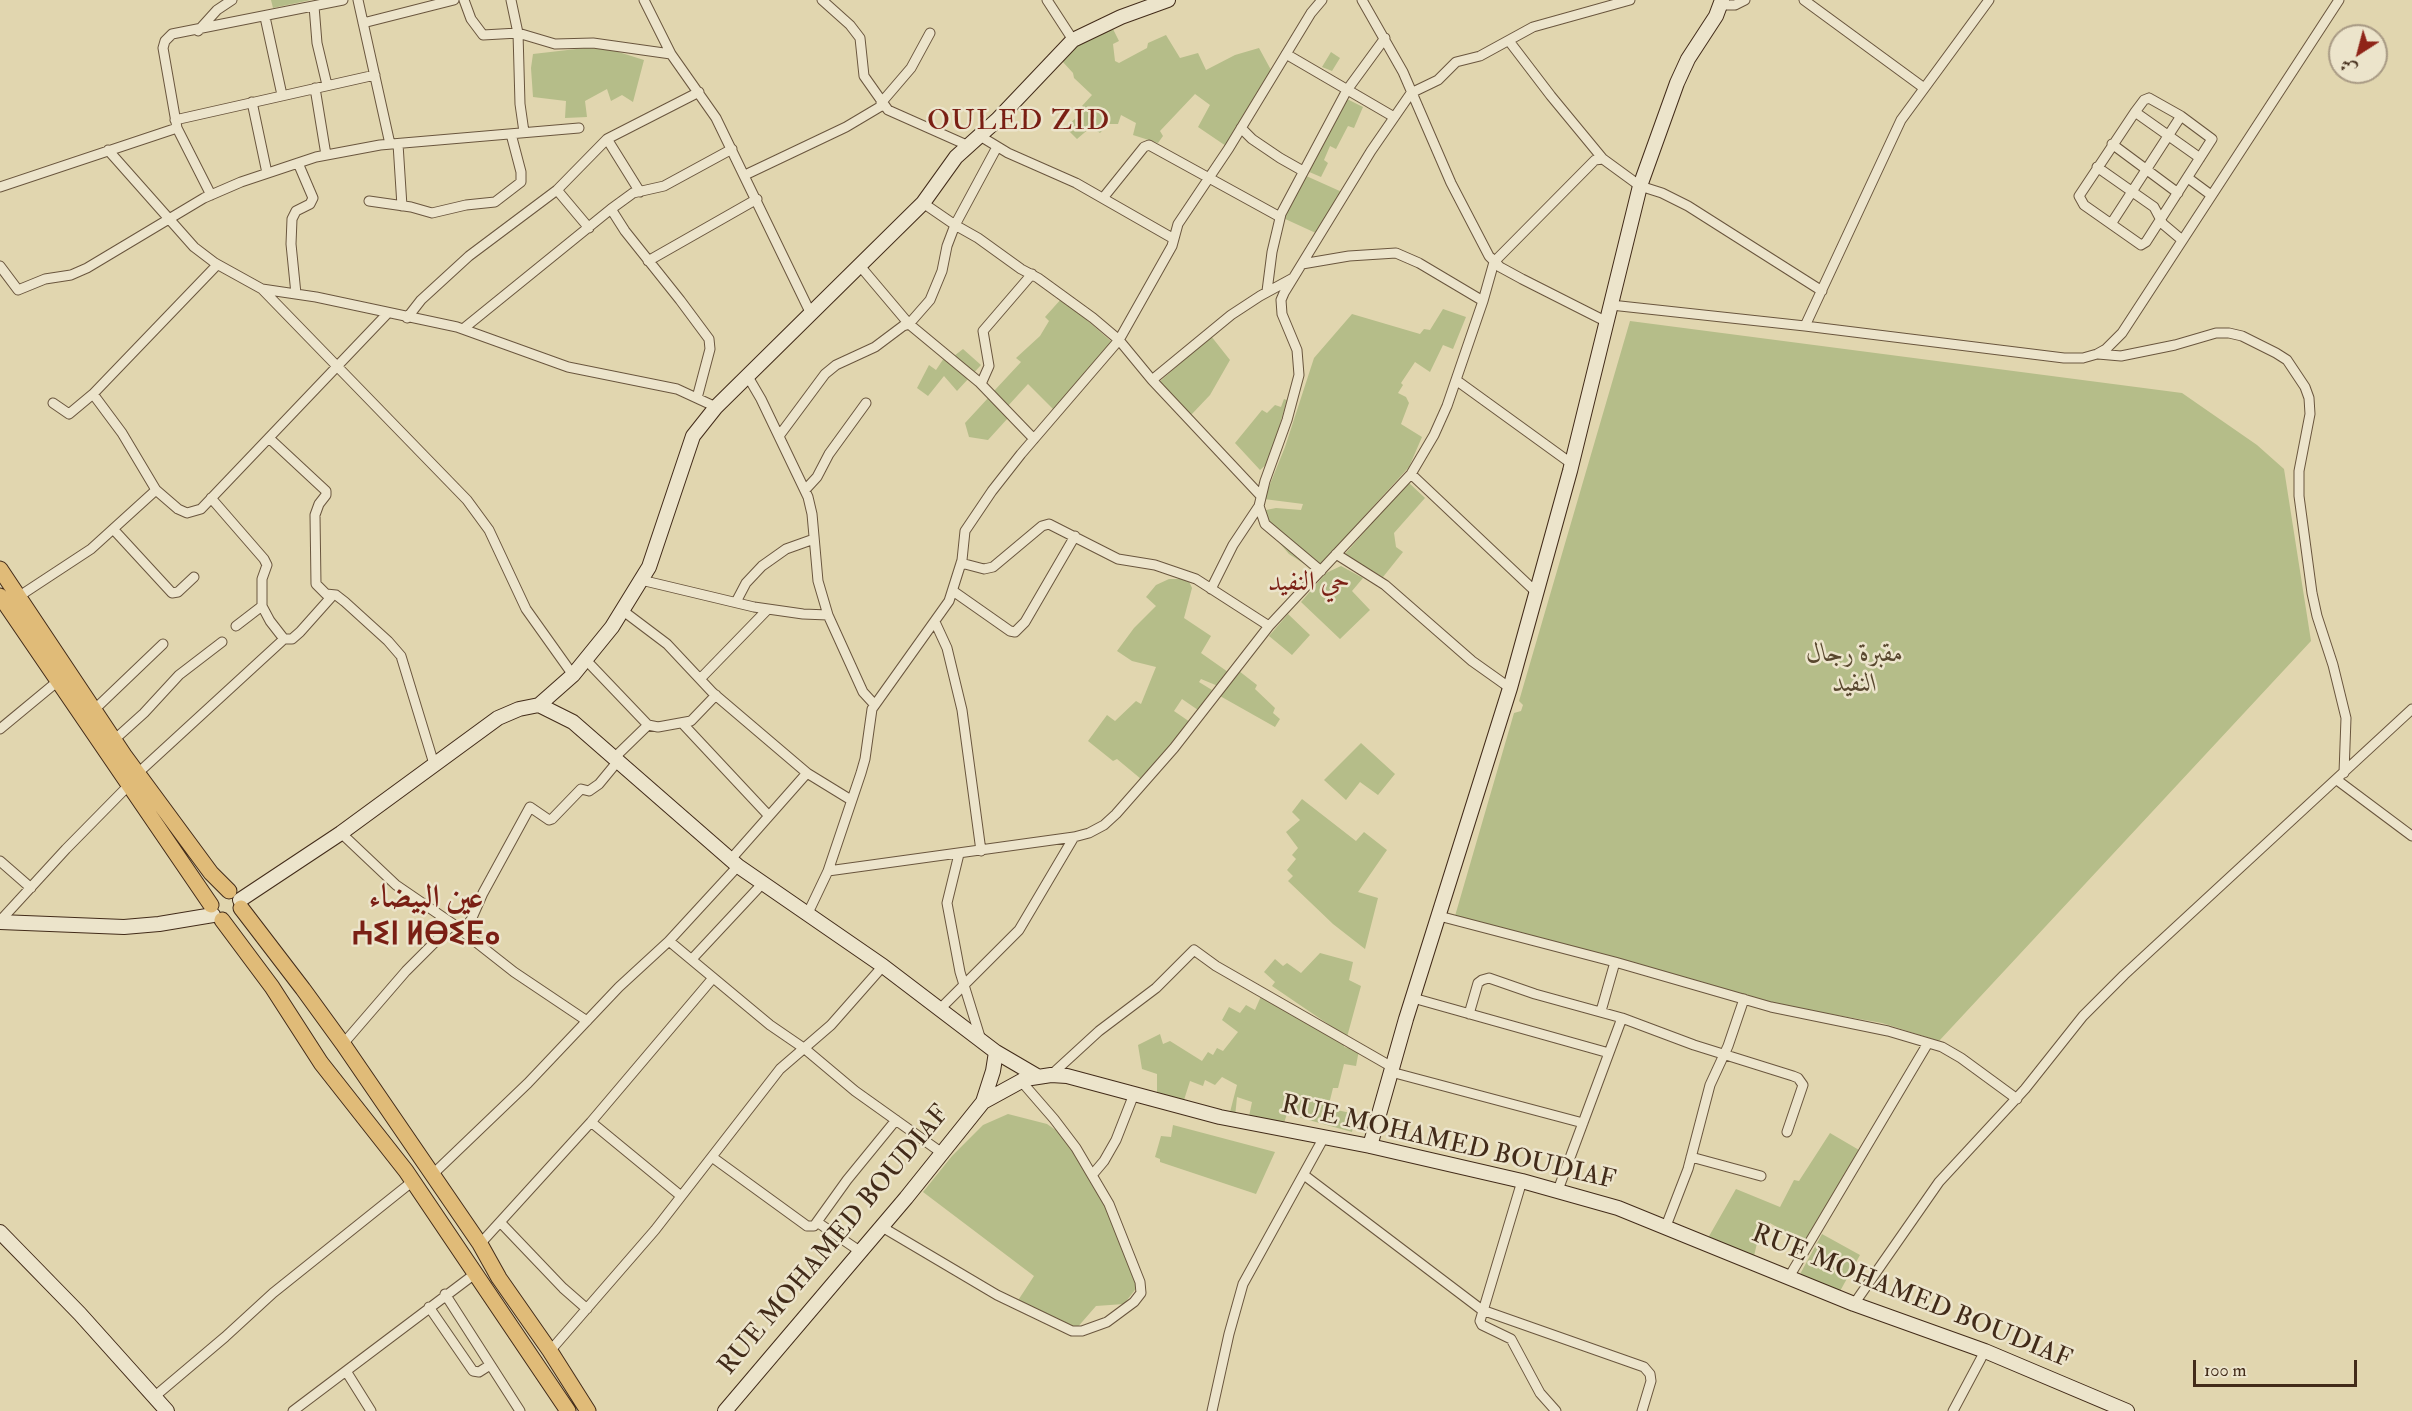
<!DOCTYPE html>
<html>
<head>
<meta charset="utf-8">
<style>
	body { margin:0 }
	#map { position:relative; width:2412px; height:1411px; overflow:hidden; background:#e1d6af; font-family:"IM FELL Double Pica",Amiri,serif }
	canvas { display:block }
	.north { position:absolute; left:2328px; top:24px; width:60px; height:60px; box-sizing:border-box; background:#ece4cb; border:2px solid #a89a84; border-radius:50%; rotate:216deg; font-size:16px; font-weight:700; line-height:24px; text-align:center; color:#422b19 }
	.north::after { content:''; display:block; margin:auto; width:21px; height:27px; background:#8f2418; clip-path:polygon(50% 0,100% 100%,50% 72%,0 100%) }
	.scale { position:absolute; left:2193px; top:1360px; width:164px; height:27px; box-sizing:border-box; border:3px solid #422b19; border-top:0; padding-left:8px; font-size:18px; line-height:21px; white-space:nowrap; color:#422b19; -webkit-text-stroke:4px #ece4cb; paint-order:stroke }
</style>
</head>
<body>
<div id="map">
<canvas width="2412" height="1411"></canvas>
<div class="north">ش</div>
<div class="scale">100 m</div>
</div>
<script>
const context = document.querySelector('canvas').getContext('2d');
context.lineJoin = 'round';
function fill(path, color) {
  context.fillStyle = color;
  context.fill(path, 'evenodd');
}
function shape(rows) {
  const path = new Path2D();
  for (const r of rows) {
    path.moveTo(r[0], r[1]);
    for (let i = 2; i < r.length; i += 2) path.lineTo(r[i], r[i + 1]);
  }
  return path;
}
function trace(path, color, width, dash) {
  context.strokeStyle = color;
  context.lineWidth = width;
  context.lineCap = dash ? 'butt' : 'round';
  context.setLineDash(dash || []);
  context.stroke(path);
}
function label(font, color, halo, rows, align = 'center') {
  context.font = font + ' "IM FELL Double Pica",Amiri,"Noto Sans Tifinagh",serif';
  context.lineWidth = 5;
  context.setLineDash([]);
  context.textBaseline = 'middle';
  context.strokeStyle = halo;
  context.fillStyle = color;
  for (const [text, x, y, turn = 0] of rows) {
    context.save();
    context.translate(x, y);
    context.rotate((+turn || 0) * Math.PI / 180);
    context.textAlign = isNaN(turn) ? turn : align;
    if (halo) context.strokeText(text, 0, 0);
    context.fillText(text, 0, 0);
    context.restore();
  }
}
fill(shape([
	[271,0,311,0,273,8],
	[1113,29,1119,41,1113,44,1115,61,1119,63,1147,48,1148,43,1166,35,1180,58,1198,53,1206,70,1235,55,1259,48,1271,70,1226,146,1198,127,1210,105,1195,94,1160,131,1163,136,1158,143,1133,135,1136,123,1121,115,1118,124,1108,124,1100,133,1091,127,1077,139,1065,127,1086,110,1082,106,1092,95,1074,78,1073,73,1062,61,1081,42],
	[585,48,609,49,644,60,633,102,622,95,611,101,607,89,585,101,587,117,565,118,566,101,533,97,531,68,533,54],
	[1331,52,1340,58,1332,71,1322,67],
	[1347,99,1363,107,1354,128,1348,126,1336,149,1330,146,1324,160,1328,163,1321,177,1307,171],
	[1304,175,1342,192,1318,234,1283,218],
	[1062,298,1113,343,1053,409,1028,384,1007,407,994,391,1021,362,1016,358,1040,336,1049,321,1045,317],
	[1443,309,1466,317,1453,349,1443,345,1430,372,1415,362,1401,383,1403,385,1398,393,1406,397,1409,403,1401,424,1422,437,1409,467,1320,565,1306,565,1289,554,1271,533,1264,515,1266,510,1276,508,1301,510,1303,504,1264,499,1285,447,1314,358,1352,314,1420,334,1424,329,1430,330],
	[1630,321,2182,393,2257,445,2284,469,2311,641,1939,1041,1882,1023,1784,1006,1455,916,1514,713,1521,711,1523,705,1519,701],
	[1211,336,1230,360,1210,395,1191,415,1158,383],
	[963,349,981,365,957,391,944,376,928,396,917,388,929,365,936,370,948,352,954,356],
	[989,397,1008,418,988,440,969,437,965,423],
	[1284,399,1287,400,1269,462,1260,470,1235,443,1262,410,1267,413,1275,405,1281,407],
	[1408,482,1425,498,1394,533,1396,547,1403,552,1383,577,1344,555],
	[1341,566,1363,578,1352,591,1370,610,1340,639,1301,602,1326,573],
	[1169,579,1188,579,1192,588,1184,618,1211,636,1201,653,1228,672,1218,686,1201,679,1199,682,1212,690,1198,710,1182,699,1174,711,1190,722,1141,779,1117,759,1113,761,1088,741,1107,715,1115,721,1136,701,1141,704,1156,667,1132,661,1117,651,1134,628,1156,606,1146,597,1156,585],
	[1288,614,1310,635,1292,655,1269,636],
	[1239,671,1257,685,1255,689,1275,708,1273,713,1280,719,1275,727,1220,696],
	[1361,743,1395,774,1378,795,1360,782,1346,800,1324,780],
	[1302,799,1356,841,1364,832,1387,850,1358,892,1378,898,1365,949,1333,924,1288,881,1293,876,1287,870,1296,859,1292,855,1298,848,1286,832,1300,820,1292,812],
	[1320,953,1353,962,1349,980,1361,986,1347,1037,1272,986,1275,982,1264,972,1275,959,1283,966,1287,963,1301,973],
	[1262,994,1345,1042,1344,1047,1359,1050,1356,1066,1344,1064,1338,1088,1333,1088,1328,1108,1355,1114,1352,1132,1287,1114,1282,1129,1248,1121,1252,1102,1237,1097,1235,1117,1229,1116,1237,1085,1222,1077,1215,1085,1205,1080,1203,1086,1190,1081,1184,1100,1157,1094,1157,1074,1142,1069,1138,1045,1160,1034,1163,1044,1170,1041,1202,1061,1208,1052,1213,1055,1217,1048,1223,1051,1238,1032,1222,1020,1229,1007,1240,1013,1246,1005,1255,1010],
	[1008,1114,1047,1124,1060,1133,1088,1170,1110,1211,1138,1286,1124,1304,1096,1306,1076,1329,1017,1302,1034,1276,923,1192,952,1156,983,1125],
	[1173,1125,1275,1152,1256,1194,1160,1162,1160,1159,1155,1157,1161,1136,1171,1137],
	[1830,1133,1859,1150,1804,1243,1770,1223,1758,1239,1754,1256,1708,1238,1736,1189,1780,1207,1794,1180,1799,1181],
	[1822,1234,1860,1255,1839,1293,1799,1276]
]), '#b5bd89');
const street = shape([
	[358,0,390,144],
	[464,0,471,19,483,35,518,33,555,44,593,43,671,54,716,118,811,314],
	[511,0,518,33,520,104,524,132],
	[644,0,671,54],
	[822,0,850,25,860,38,864,76,888,110,969,146],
	[1047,0,1073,40],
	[1362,0,1403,72,1451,183,1489,256,1500,267,1522,279,1607,322],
	[1804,0,1924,88],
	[1721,5,1735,5,1745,0],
	[314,6,317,43,327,85],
	[265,17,282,95],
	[363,23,454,0],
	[198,31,217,10,232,0],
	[1509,41,1551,96,1603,159],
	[1286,54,1394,117],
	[315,88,326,155],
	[2149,98,2181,116,2212,139,2146,242,2141,245,2084,205,2079,196,2135,112,2144,100,2149,98],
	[252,102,267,173],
	[881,103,911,68,930,33],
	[2135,112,2200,158],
	[175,120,375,75],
	[1241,128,1252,139,1280,158,1303,171],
	[980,136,1008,153,1076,183,1174,239],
	[607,139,640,192],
	[398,144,402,206],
	[2112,144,2178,193],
	[108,150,194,247,215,263,262,289,467,500,489,530,526,609,573,675],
	[2097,167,2154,207,2163,224,2182,240],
	[745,175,846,127,883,105],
	[2188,178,2211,195],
	[0,187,177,128],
	[557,190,589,228],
	[211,195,177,128,163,48,165,41,172,34,343,0],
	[1103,198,1144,147,1149,145,1280,217],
	[369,201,411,207,432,213,466,205,495,202,521,182,521,172,511,134],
	[923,203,955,225,978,238,1021,269,1038,278,1093,318,1119,340,1152,380,1260,495],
	[2111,224,2181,116],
	[648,261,757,199],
	[1302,264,1349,256,1396,253,1419,263,1483,301],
	[0,266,18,290,45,279,71,275,87,268,204,198,241,182,316,157,380,145,579,128],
	[860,266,909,324,979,382,1034,439],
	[262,289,316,297,457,327,568,367,677,389,716,407],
	[1267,291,1272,252,1281,214,1347,90,1385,38],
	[296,294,291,244,292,219,296,211,310,204,313,198,298,163],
	[1611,305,1805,326,2064,358,2083,358,2097,354,2106,349,2122,333,2339,0],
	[407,318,421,300,469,256,557,190,607,139,699,92],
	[1805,326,1901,120,1989,0],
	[463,329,611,209],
	[2098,354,2121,356,2175,345,2216,333,2229,333,2242,336,2276,353,2287,360,2305,387,2309,398,2310,414,2299,471,2299,496,2312,593,2317,616,2333,665,2346,718,2344,773],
	[747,375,761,399,808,497,812,514,818,581,828,615,863,692,874,704],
	[1152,380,1231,315,1260,296,1293,278],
	[1456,380,1572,464],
	[981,384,989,366,983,331,1032,274],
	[93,394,217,265],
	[697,398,710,349,709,339,680,300,625,231,611,209,633,193,664,186,732,149],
	[53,403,69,414,93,394,122,433,156,490],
	[779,436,825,374,836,365,875,347,903,326,909,324,930,300,942,271,947,246,955,225,997,147],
	[269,438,326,491,326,495,319,504,315,515,316,584,326,594,336,595,345,602,388,641,401,656,434,764],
	[1411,474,1537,593],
	[805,490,817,477,829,454,866,403],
	[114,530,172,593,178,592,194,577],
	[1336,554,1385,585,1472,661,1510,688],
	[961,563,984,569,993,567,1042,526,1049,524,1118,559,1155,565,1196,579,1269,626],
	[1321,571,1265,524,1259,506,1265,481,1287,420,1299,375,1297,350,1282,314,1281,300,1284,293,1371,151,1411,93,1438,80,1456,62,1480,56,1533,27,1630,0],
	[641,580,754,607,803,614,828,615],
	[1211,589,1233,545,1259,506],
	[953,591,1010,631,1015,632,1025,622,1075,536],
	[18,597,91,549,156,490,178,509,187,513,201,509,387,314],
	[736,602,746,583,762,566,786,549,814,539],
	[622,610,667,644,713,693,807,773],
	[935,622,947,648,962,710,981,851],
	[236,626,262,606],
	[284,639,292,639,300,632,333,595],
	[585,659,648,725,614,758],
	[700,679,768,609],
	[94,710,163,644],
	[682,723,769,816],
	[648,725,658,727,691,721,716,695],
	[0,729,58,681],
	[114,740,144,713,179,675,222,642],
	[138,773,284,639,270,621,262,606,262,579,267,565,264,559,211,498],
	[2337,780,2412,836],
	[341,833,396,885,453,924,514,972,587,1021],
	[959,854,947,903,960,972,981,1040],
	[731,859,807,773,851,800],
	[0,861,31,888],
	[828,871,1074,837,1089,833,1104,825,1116,814,1174,748,1269,626,1411,474,1434,435,1447,406,1483,301,1494,262,1595,160,1603,159,1640,186,1662,193,1688,206,1822,291],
	[808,913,828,871,861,773,865,759,872,709,949,601,962,560,965,531,992,491,1021,454,1119,340,1172,246,1178,224,1229,148,1311,13,1322,0],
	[1439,916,1615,962,1771,1007,1888,1031,1942,1047,1961,1058,2017,1099],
	[0,921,66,849,129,785],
	[462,931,471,920,483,893,530,807,549,820,552,819,581,789,589,791,599,784,618,761],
	[669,941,770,1025,805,1049,855,1091,942,1153],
	[692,959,763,883],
	[1413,998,1609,1053],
	[940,1009,1019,930,1074,837],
	[1601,1011,1615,962],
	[1469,1014,1478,983,1482,980,1489,978,1535,994,1622,1018,1694,1045,1793,1076,1798,1078,1803,1085,1787,1132],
	[343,1044,406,971,453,924],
	[1391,1072,1583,1123],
	[1051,1075,1099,1031,1156,988,1194,950,1216,966,1392,1067],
	[591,1122,681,1196],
	[712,1157,807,1226,814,1226,847,1180,896,1120],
	[1691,1157,1761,1176],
	[1093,1174,1104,1161,1116,1140,1134,1094],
	[432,1175,528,1083,619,987,669,941,738,866],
	[1304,1175,1482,1310,1644,1367,1650,1374,1651,1381,1642,1411],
	[1522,1181,1480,1321,1482,1325,1511,1339,1540,1393,1556,1411],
	[1558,1190,1622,1018],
	[500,1222,563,1288,587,1309],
	[817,1222,861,1252],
	[1666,1226,1688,1169,1710,1085,1728,1046,1744,999],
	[882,1227,997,1295,1072,1331,1082,1331,1107,1322,1134,1302,1141,1293,1140,1282,1109,1204,1076,1148,1054,1119,1021,1081],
	[480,1244,591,1122,713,978],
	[1789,1277,1928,1043],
	[445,1294,520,1411],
	[1854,1304,1939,1182,2025,1089,2083,1016,2124,975,2412,709],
	[429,1307,473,1371,479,1372,490,1365],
	[550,1351,655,1230,780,1069,831,1025,883,966],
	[346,1371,371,1411],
	[154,1397,225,1337,273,1293,413,1181],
	[293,1411,476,1273],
	[1212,1411,1229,1334,1243,1284,1323,1139],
	[1953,1411,1985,1351]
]);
const secondary = shape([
	[539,705,573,675,612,627,649,567,693,436,716,407,923,203,956,157,997,120,1073,40,1121,17,1168,0],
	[240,900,341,833,498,718,519,709,539,705,573,722,738,866,883,966,996,1052,1037,1076],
	[0,922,124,927,159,924,213,915],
	[983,1102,993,1071,996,1052],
	[1370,1146,1406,1019,1510,688,1570,471,1640,186,1677,83,1688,59,1716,16,1722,0],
	[0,1232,80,1314,167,1411],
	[725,1411,906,1198,983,1102,1025,1079,1051,1075,1067,1076,1220,1117,1370,1146,1522,1181,1618,1208,1854,1304,1985,1351,2127,1411]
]);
const primary = shape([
	[0,569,124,755,211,873,229,891],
	[0,596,211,905],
	[241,908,303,989,343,1044,480,1244,499,1278,550,1351,588,1411],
	[222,920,272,987,321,1063,406,1171,568,1411]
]);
trace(street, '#6a563e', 11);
trace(secondary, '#422b19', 16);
trace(primary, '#422b19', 17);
trace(street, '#ece4cb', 9);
trace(secondary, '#ece4cb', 14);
trace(primary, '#e0bb78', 15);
label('italic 26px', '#59482f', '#ece4cb', [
	["مقبرة رجال",1855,655],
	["النفيد",1855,685]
]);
label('26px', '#422b19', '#ece4cb', [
	["RUE MOHAMED BOUDIAF",1448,1144,13],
	["RUE MOHAMED BOUDIAF",835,1241,-50],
	["RUE MOHAMED BOUDIAF",1911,1298,22]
]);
label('27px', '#7a1f14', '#ece4cb', [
	["حي النفيد",1309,584]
]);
context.letterSpacing = '1.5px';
label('28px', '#7a1f14', '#ece4cb', [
	["OULED ZID",1019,123]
]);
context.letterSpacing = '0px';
label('bold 32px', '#7a1f14', '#ece4cb', [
	["عين البيضاء",426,900],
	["ⵄⵉⵏ ⵍⴱⵉⴹⴰ",426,937]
]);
</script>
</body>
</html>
